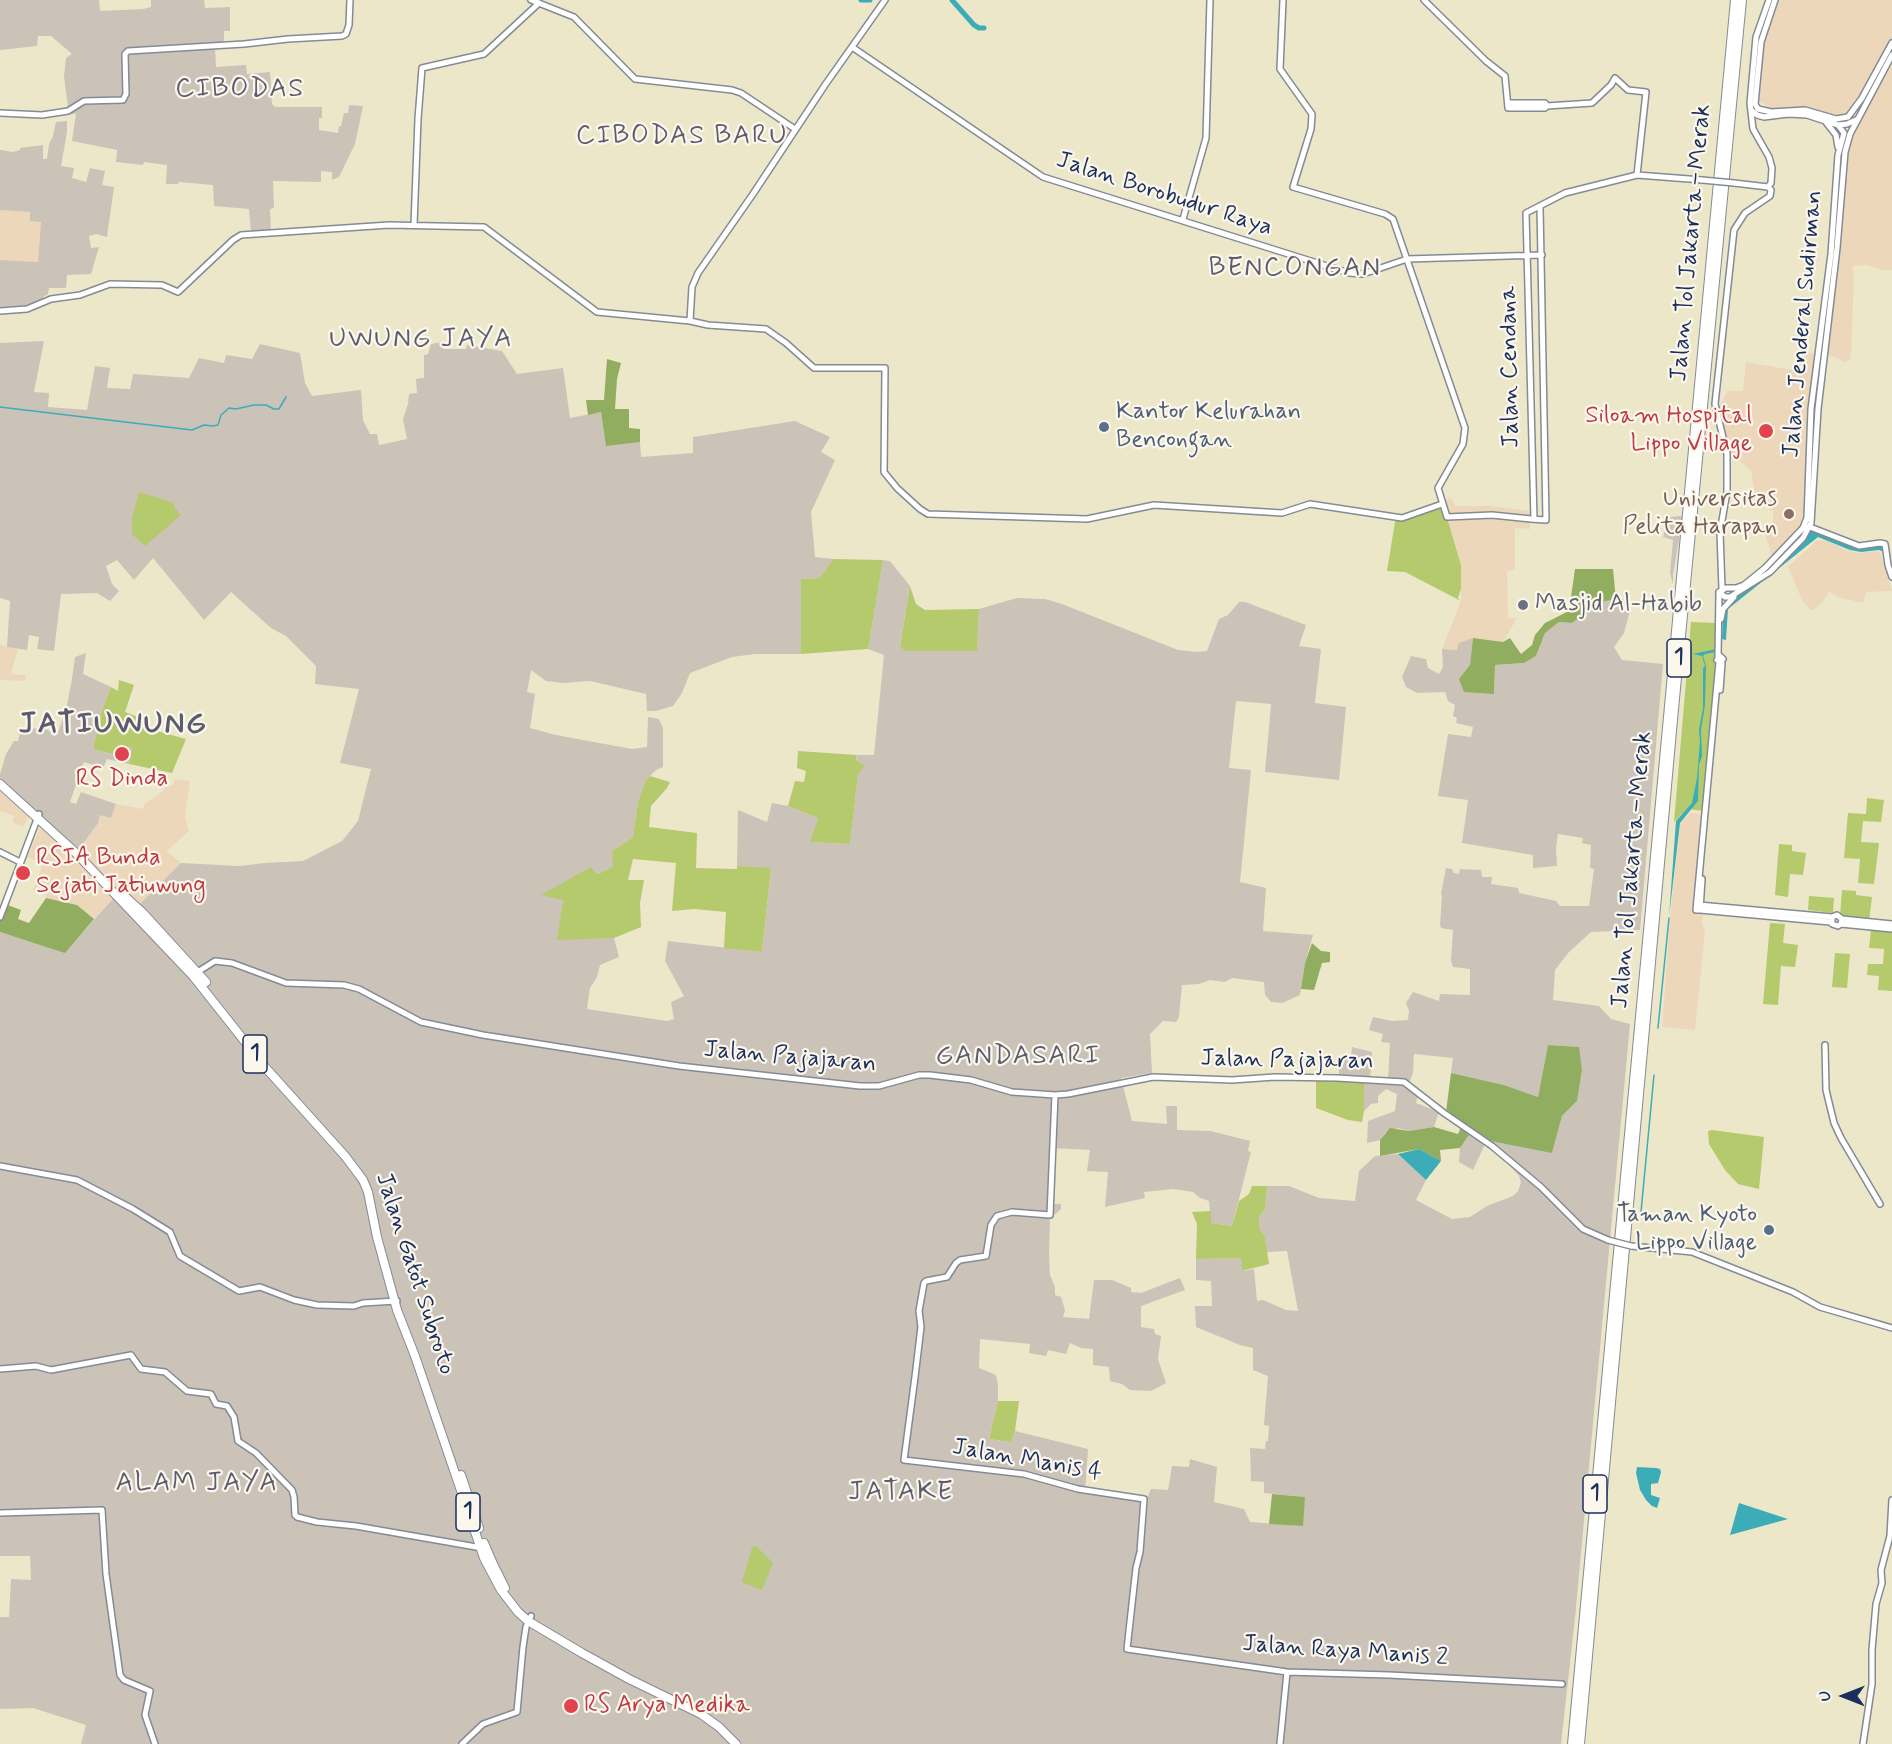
<!DOCTYPE html>
<html>
<head>
<meta charset="utf-8">
<style>
	body { margin:0 }
	#map { position:relative; width:1892px; height:1744px; overflow:hidden; background:#ede7ca; font-family:Mynerve,sans-serif }
	canvas { display:block }
	.north { position:absolute; left:1814px; top:1666px; width:60px; height:60px; -webkit-text-stroke:4px #fbf7ec; paint-order:stroke; rotate:270deg; font-size:16px; font-weight:700; line-height:24px; text-align:center; color:#1b2f5e }
	.north::after { content:''; display:block; margin:auto; width:21px; height:27px; background:#1b2f5e; clip-path:polygon(50% 0,100% 100%,50% 72%,0 100%) }
</style>
</head>
<body>
<div id="map">
<canvas width="1892" height="1744"></canvas>
<div class="north">U</div>
</div>
<script>
const context = document.querySelector('canvas').getContext('2d');
context.lineJoin = 'round';
function fill(path, color) {
  context.fillStyle = color;
  context.fill(path, 'evenodd');
}
function shape(rows) {
  const path = new Path2D();
  for (const r of rows) {
    path.moveTo(r[0], r[1]);
    for (let i = 2; i < r.length; i += 2) path.lineTo(r[i], r[i + 1]);
  }
  return path;
}
function trace(path, color, width, dash) {
  context.strokeStyle = color;
  context.lineWidth = width;
  context.lineCap = dash ? 'butt' : 'round';
  context.setLineDash(dash || []);
  context.stroke(path);
}
function label(font, color, halo, rows, align = 'center') {
  context.font = font + ' Mynerve,sans-serif';
  context.lineWidth = 4.5;
  context.setLineDash([]);
  context.textBaseline = 'middle';
  context.strokeStyle = halo;
  context.fillStyle = color;
  for (const [text, x, y, turn = 0] of rows) {
    context.save();
    context.translate(x, y);
    context.rotate((+turn || 0) * Math.PI / 180);
    context.textAlign = isNaN(turn) ? turn : align;
    if (halo) context.strokeText(text, 0, 0);
    context.fillText(text, 0, 0);
    context.restore();
  }
}
fill(shape([
	[1778,0,1892,0,1892,38,1863,92,1850,112,1845,115,1838,116,1811,108,1796,107,1771,109,1759,101,1764,36],
	[1892,65,1892,270,1882,270,1867,265,1853,266,1853,274,1854,274,1851,359,1845,362,1829,355,1828,351,1849,149,1858,125],
	[0,210,30,212,41,222,38,262,0,260],
	[1805,352,1817,354,1804,519,1798,531,1773,559,1765,534,1773,529,1773,510,1770,510,1769,498,1755,494,1751,471,1730,452,1718,407,1728,391,1743,391,1746,362,1793,370],
	[1451,498,1455,506,1490,506,1530,511,1530,529,1515,528,1515,570,1507,571,1508,618,1517,618,1503,642,1473,638,1458,650,1442,649,1461,601,1461,565,1442,500],
	[1817,540,1827,541,1848,551,1861,553,1878,551,1880,552,1892,591,1866,592,1863,603,1838,597,1829,592,1821,604,1812,611,1802,600,1788,567],
	[0,645,18,649,11,674,26,675,25,681,0,680],
	[175,779,190,781,185,816,189,831,167,851,181,863,137,907,120,891,94,919,77,905,46,898,46,894,33,890,43,864,28,857,41,824,99,814,111,818,116,804,143,809,145,803,157,796,166,787,172,786],
	[0,788,30,815,23,827,12,822,14,816,0,811],
	[1691,813,1702,814,1694,911,1703,914,1702,923,1705,932,1695,1030,1662,1027,1670,919,1680,823]
]), '#ecd7ba');
fill(shape([
	[0,0,99,0,100,11,143,9,151,7,151,0,204,0,205,8,230,7,230,31,224,31,224,47,215,48,216,67,246,65,247,74,270,72,272,104,275,107,322,107,322,118,319,118,319,130,338,133,339,126,341,126,344,113,348,113,349,105,363,106,355,144,339,177,332,180,332,172,321,171,321,182,273,181,274,208,270,209,271,232,251,233,249,209,214,206,213,185,179,182,178,184,166,184,167,165,144,162,143,165,116,162,117,150,72,141,76,114,69,114,64,77,66,58,72,54,51,36,38,36,37,46,0,50],
	[67,121,67,132,61,166,74,168,72,178,86,182,90,168,105,171,102,185,114,187,107,237,97,234,89,236,91,248,99,247,91,274,67,275,66,288,49,288,48,294,43,297,44,306,32,311,19,313,0,312,0,260,38,262,41,222,30,221,30,212,0,210,0,150,13,152,20,150,20,148,43,145,43,159,47,159,49,144,53,136,56,122],
	[44,341,34,392,49,393,48,407,87,410,95,366,110,368,107,388,130,389,133,374,189,378,199,358,224,363,226,355,252,359,260,344,300,353,305,383,312,396,361,390,363,420,370,434,377,434,379,445,407,439,403,419,408,404,409,394,417,393,416,379,424,378,424,355,428,354,431,344,443,342,443,349,466,349,467,345,502,351,517,374,563,368,570,418,601,412,606,445,640,442,641,457,693,453,693,437,795,421,830,437,821,452,835,460,811,512,815,557,833,559,820,578,801,579,801,654,755,654,732,657,690,673,682,693,673,706,656,711,647,711,646,694,590,681,563,683,546,681,531,670,527,692,535,694,530,728,556,735,632,749,647,747,648,717,659,719,663,728,663,767,656,770,646,780,638,801,633,837,612,851,614,867,542,895,563,899,558,939,614,938,619,957,600,965,597,977,590,988,587,1009,667,1021,674,1019,671,1002,684,996,665,961,668,941,762,952,771,869,737,866,738,810,767,822,772,803,788,806,818,818,811,842,850,844,858,775,856,755,874,755,884,655,868,649,883,560,890,561,910,586,900,645,977,650,979,609,1017,598,1045,599,1062,604,1178,650,1197,652,1207,651,1219,619,1228,615,1239,602,1245,602,1306,625,1299,646,1321,649,1315,703,1346,707,1339,780,1265,772,1271,704,1236,701,1229,768,1251,770,1240,882,1266,888,1263,931,1313,935,1305,963,1300,995,1282,1003,1271,1002,1265,995,1264,982,1232,978,1225,982,1210,980,1199,984,1182,985,1179,1017,1176,1022,1163,1021,1150,1034,1152,1073,1121,1078,1132,1121,1167,1124,1166,1106,1177,1106,1177,1130,1211,1131,1250,1141,1248,1151,1251,1152,1232,1226,1211,1223,1209,1201,1200,1198,1193,1192,1173,1189,1144,1192,1145,1198,1105,1207,1108,1172,1087,1171,1090,1150,1052,1148,1053,1204,1061,1204,1061,1209,1050,1219,1049,1254,1050,1275,1055,1287,1055,1295,1061,1297,1065,1310,1063,1317,1089,1319,1094,1280,1112,1280,1131,1288,1131,1292,1141,1293,1180,1278,1185,1290,1141,1306,1141,1327,1154,1329,1155,1334,1161,1336,1158,1359,1166,1383,1151,1391,1130,1390,1122,1384,1110,1381,1109,1367,1093,1365,1093,1349,1081,1348,1070,1343,1066,1354,1048,1350,1046,1356,1029,1353,1030,1344,980,1339,979,1368,996,1375,998,1385,998,1401,989,1439,1011,1442,1015,1431,1088,1449,1085,1492,1145,1503,1151,1489,1168,1490,1172,1466,1189,1467,1190,1459,1217,1467,1214,1502,1244,1509,1250,1522,1302,1526,1305,1497,1264,1493,1264,1482,1251,1481,1250,1448,1265,1449,1266,1441,1268,1441,1269,1426,1264,1425,1268,1376,1253,1370,1253,1348,1240,1345,1196,1327,1195,1306,1212,1306,1211,1281,1196,1280,1196,1259,1241,1258,1243,1271,1254,1269,1257,1301,1263,1300,1286,1310,1298,1311,1287,1251,1267,1252,1265,1237,1259,1228,1259,1217,1265,1209,1267,1186,1289,1186,1319,1198,1355,1201,1359,1171,1375,1156,1398,1154,1426,1180,1416,1200,1452,1219,1470,1217,1487,1206,1513,1196,1518,1191,1521,1183,1519,1176,1499,1153,1485,1144,1473,1170,1459,1162,1460,1148,1471,1130,1552,1153,1562,1116,1577,1101,1582,1070,1578,1047,1548,1045,1538,1097,1504,1085,1451,1073,1453,1058,1414,1054,1413,1072,1408,1087,1418,1095,1416,1103,1439,1112,1434,1127,1409,1131,1398,1128,1385,1133,1380,1140,1367,1143,1368,1121,1395,1111,1397,1094,1386,1089,1378,1096,1378,1103,1371,1104,1364,1111,1364,1082,1339,1081,1339,1057,1351,1058,1352,1047,1372,1052,1370,1079,1388,1080,1390,1043,1381,1042,1383,1034,1369,1030,1373,1017,1392,1021,1408,1020,1409,1011,1406,1003,1413,992,1439,1001,1440,994,1470,995,1470,969,1453,967,1451,961,1453,930,1441,928,1440,925,1442,896,1441,894,1446,868,1452,869,1454,873,1459,874,1460,869,1481,870,1482,877,1492,877,1491,884,1518,888,1519,893,1556,901,1560,906,1589,906,1594,869,1590,868,1591,845,1582,843,1583,838,1558,834,1556,847,1557,866,1533,868,1533,855,1462,843,1468,800,1438,796,1448,734,1471,737,1473,727,1456,723,1457,718,1453,716,1455,705,1448,701,1445,692,1417,693,1406,687,1402,677,1411,656,1426,659,1428,668,1439,674,1443,667,1442,649,1457,650,1459,643,1473,638,1470,666,1494,694,1495,665,1524,663,1536,656,1545,633,1559,622,1572,623,1604,601,1623,599,1631,607,1624,633,1614,647,1622,660,1663,664,1640,930,1591,932,1569,952,1555,970,1553,1000,1599,1006,1611,1019,1630,1024,1575,1618,1561,1744,81,1744,86,1725,33,1708,0,1709,0,1617,9,1617,11,1579,31,1580,30,1556,0,1556,0,932,65,952,120,891,137,907,181,863,239,866,265,863,303,861,342,841,358,821,371,769,340,763,359,689,315,684,316,666,286,636,271,628,231,592,204,620,153,558,134,580,117,560,106,566,112,584,119,591,110,601,97,593,61,594,54,651,37,649,39,637,29,635,27,650,7,647,10,601,0,598,0,343],
	[1683,516,1673,575,1673,584,1670,573,1673,540,1663,537,1669,517],
	[86,653,83,674,111,687,102,710,93,749,116,755,119,745,132,748,129,764,107,759,103,768,84,762,70,802,76,804,81,792,116,804,111,818,100,815,98,823,74,856,0,788,0,774,6,754,14,741,18,741,21,728,46,729,57,735,66,710,72,679,75,657]
]), '#cbc2b8');
fill(shape([
	[139,492,174,503,174,507,181,515,145,546,132,534,132,519],
	[1443,504,1461,565,1461,589,1458,598,1461,601,1405,572,1387,571,1396,516,1409,517],
	[833,559,883,560,868,649,801,654,801,579,820,578],
	[910,586,916,604,925,610,979,609,977,651,905,651,900,646],
	[1691,622,1716,623,1715,661,1717,664,1704,811,1687,809,1674,822],
	[119,680,134,685,125,712,143,719,142,727,186,739,172,773,129,764,132,748,119,745,116,755,93,749,102,710,111,687,118,691],
	[798,751,856,755,856,760,864,766,858,775,850,844,810,842,818,818,788,806,795,781,804,782,806,771,797,768],
	[650,776,670,782,667,788,651,806,649,827,697,833,696,868,737,869,737,866,771,868,762,952,724,948,726,912,694,909,672,911,676,863,633,859,628,880,644,880,640,903,641,927,614,938,557,940,563,900,541,895,591,867,597,874,613,867,612,851,633,837,638,801,646,780],
	[1867,798,1884,800,1881,822,1863,821,1861,842,1879,843,1874,884,1858,883,1860,859,1844,858,1848,813,1866,814],
	[1779,844,1792,845,1792,851,1806,853,1803,875,1790,874,1788,897,1775,895],
	[1842,890,1856,891,1856,895,1872,897,1869,921,1840,916],
	[1809,896,1834,898,1833,913,1808,910],
	[1770,923,1785,924,1783,943,1798,945,1795,967,1781,966,1778,1005,1763,1004],
	[1871,930,1892,932,1892,991,1878,990,1879,976,1867,975,1868,964,1883,964,1884,949,1869,948],
	[1835,953,1850,954,1847,988,1832,987],
	[1316,1081,1364,1082,1364,1111,1362,1122,1348,1120,1316,1108],
	[1712,1130,1764,1137,1759,1189,1738,1184,1725,1170,1709,1144,1708,1131],
	[1252,1186,1267,1186,1265,1209,1259,1217,1259,1228,1265,1237,1269,1264,1242,1271,1241,1258,1196,1259,1197,1224,1192,1212,1211,1211,1211,1223,1232,1226,1239,1201,1249,1194],
	[998,1401,1019,1401,1015,1431,1011,1442,989,1439],
	[755,1545,773,1563,762,1590,742,1582,752,1548]
]), '#b5c96d');
fill(shape([
	[607,359,621,363,617,379,615,409,629,409,629,428,640,429,640,442,606,446,601,412,588,415,586,400,604,400],
	[1575,569,1613,569,1616,600,1604,601,1572,623,1559,622,1545,633,1536,656,1524,663,1495,665,1494,694,1464,692,1459,679,1470,665,1473,638,1503,642,1510,638,1521,654,1532,645,1535,635,1545,623,1569,611],
	[46,898,77,905,94,919,65,953,0,932,0,918,5,904,21,910,18,919,29,923],
	[1312,943,1321,951,1330,952,1330,962,1322,963,1314,990,1301,989,1305,963],
	[1548,1045,1579,1047,1582,1070,1577,1101,1562,1116,1552,1153,1491,1141,1472,1130,1460,1148,1440,1150,1441,1161,1419,1149,1380,1156,1380,1140,1390,1128,1409,1131,1434,1127,1458,1134,1463,1123,1446,1112,1451,1073,1504,1085,1538,1097],
	[1272,1494,1305,1497,1303,1526,1269,1524]
]), '#90ad60');
fill(shape([
	[1810,528,1851,545,1880,546,1884,547,1884,552,1879,550,1861,552,1850,550,1818,537,1728,609,1726,640,1722,639,1723,615,1727,604,1770,573],
	[1716,649,1716,652,1705,654,1703,656,1706,666,1705,705,1701,730,1702,756,1699,765,1698,801,1680,823,1669,917,1676,821,1692,803,1697,778,1700,741,1699,730,1703,708,1703,668,1705,666,1702,656,1693,654],
	[1419,1149,1441,1161,1426,1180,1398,1154],
	[1637,1467,1656,1468,1660,1469,1661,1472,1658,1483,1651,1484,1651,1495,1660,1498,1657,1508,1652,1506,1646,1500,1640,1490,1636,1473],
	[1739,1503,1788,1519,1730,1535]
]), '#3cadb7');
trace(shape([
	[0,407,192,430,204,425,212,426,218,425,221,415,229,408,236,409,254,405,266,405,274,409,279,409,286,397],
	[1658,1028,1669,918],
	[1641,1212,1654,1075]
]), '#3cadb7', 1.5);
trace(shape([
	[861,0,870,0],
	[952,0,974,25,979,28,984,28]
]), '#3cadb7', 5);
const secondary = shape([
	[531,0,574,17,635,79,732,90,741,93,795,129],
	[1283,0,1280,69,1312,114,1311,129,1293,187,1385,214,1393,219,1465,428,1463,444,1438,488,1447,517,1492,515,1531,519],
	[1424,0,1486,61,1505,76,1508,108,1545,108,1547,106,1545,103,1508,103],
	[1775,0,1761,42,1755,104,1758,109,1771,112,1805,110,1836,119,1848,117,1862,98,1892,43],
	[852,47,1043,177,1349,273,1363,274,1407,259,1542,255],
	[1547,106,1592,103,1611,85,1615,78,1628,90,1646,92,1637,175],
	[1751,110,1757,115,1764,117,1788,114,1807,115,1838,125,1847,124,1858,119],
	[0,113,42,115,68,111,84,101,123,100,126,94,125,54,128,51,244,44,288,39,342,36,346,34,349,25,350,0],
	[1825,121,1836,135,1838,147],
	[1734,183,1768,187],
	[1768,187,1771,183,1772,168,1769,157,1753,129,1750,103,1756,37,1769,0],
	[1183,219,1206,138,1210,0],
	[414,225,418,119,422,68,484,54,539,3],
	[0,311,27,309,51,299,80,295,110,284,162,285,178,292,233,240,241,235,389,225,484,227,597,312,690,321,708,325,766,329,786,343,814,368,885,368,884,472,897,488,920,509,928,514,1087,519,1154,505,1282,513,1310,504,1402,518,1442,504],
	[690,321,692,287,698,273,753,194,825,85,885,0],
	[1530,519,1546,520,1540,207],
	[1534,519,1526,213,1565,193,1637,175,1702,180],
	[1810,527,1859,546,1880,543,1885,544,1888,565,1892,577],
	[1722,589,1720,532,1727,492,1727,454,1715,404,1734,230,1745,213,1770,196,1771,190,1768,187],
	[1719,592,1725,597,1730,597,1770,572,1803,538,1811,523,1818,409,1837,248,1845,152,1850,134,1892,55],
	[1719,592,1726,588,1736,588,1744,585,1765,568,1803,528,1807,518,1811,409,1831,254,1838,155,1844,133,1838,125],
	[1721,619,1723,609,1734,597],
	[1720,656,1723,659,1720,662,1717,660,1720,656],
	[1718,657,1719,593],
	[1720,690,1722,663],
	[0,852,20,862],
	[1699,905,1832,917,1837,915,1842,919,1841,924,1838,926,1832,924,1832,917],
	[1700,910,1696,910,1719,662],
	[1700,910,1702,879],
	[1700,910,1830,922],
	[0,917,39,814],
	[1842,919,1892,924],
	[1841,924,1892,929],
	[196,973,215,961,232,963,286,983,344,985,359,989,421,1022,483,1035,679,1066,860,1086,879,1086,919,1075,930,1075,971,1080,1012,1092,1055,1095,1068,1094,1153,1077,1232,1080,1275,1077,1337,1078,1404,1082,1444,1113,1492,1146,1541,1187,1583,1229,1608,1240],
	[1825,1045,1826,1090,1834,1123,1841,1138,1880,1204],
	[1055,1095,1050,1215,1012,1212,997,1216,991,1225,986,1256,960,1260,956,1263,947,1277,926,1281,924,1283,919,1311,921,1327,915,1377,904,1460,1024,1474,1078,1489,1144,1499,1140,1552,1136,1568,1127,1649,1287,1672,1389,1675,1562,1684],
	[0,1166,77,1180,133,1209,170,1232,180,1256,239,1291,260,1287,294,1300,317,1305,354,1306,363,1303,397,1301],
	[1631,1246,1692,1252,1793,1292,1820,1307,1892,1328],
	[0,1369,36,1366,51,1370,131,1355,141,1369,165,1372,187,1391,211,1394,216,1404,227,1406,234,1417,238,1441,256,1453,292,1490,294,1497,295,1515,297,1517,317,1522,356,1526,482,1548],
	[0,1513,102,1510,106,1574,120,1675,124,1680,150,1691,145,1715,155,1744],
	[462,1744,483,1724,517,1712,523,1647,526,1627,531,1616],
	[1280,1744,1287,1672],
	[1863,1744,1872,1684,1872,1650,1876,1604,1882,1583,1881,1570,1890,1536,1892,1500]
]);
const highway = shape([
	[0,784,77,854,193,976,265,1067,345,1156,363,1180,368,1192,377,1237,397,1310,415,1356,484,1558,501,1590,518,1612,528,1621,582,1653,629,1679,701,1714,719,1727,736,1744],
	[120,892,143,913,206,982],
	[461,1475,479,1528],
	[484,1543,493,1564,505,1588],
	[1572,1744,1735,0],
	[1580,1744,1674,709,1742,0]
]);
trace(secondary, '#848b94', 8);
trace(highway, '#848b94', 10);
trace(secondary, '#fff', 5);
trace(highway, '#fff', 8);
const secondaryBridge = shape([
	[1702,180,1734,183],
	[1608,1240,1631,1246]
]);
trace(secondaryBridge, '#848b94', 8, []);
trace(secondaryBridge, '#fff', 5);
for (const [x, y, r, color] of [
	[1104,427,6,"#5c6f8a"],
	[1766,431,8,"#e0444e"],
	[1789,514,6,"#8d6e63"],
	[1523,605,6,"#6b7280"],
	[122,754,8,"#e0444e"],
	[23,873,8,"#e0444e"],
	[1769,1230,6,"#5c6f8a"],
	[571,1706,8,"#e0444e"]
]) {
  const dot = new Path2D();
  dot.arc(x, y, r, 0, 2 * Math.PI);
  context.fillStyle = color;
  context.fill(dot);
  trace(dot, '#fbf7ec', 2);
}
for (const [x, y, w] of [
	[1679,658,24],
	[255,1054,24],
	[1595,1494,24],
	[468,1512,24]
]) {
  const box = new Path2D();
  box.roundRect(x - w / 2, y - 19, w, 38, 4.5);
  context.fillStyle = '#fbf7ec';
  context.fill(box);
  trace(box, '#1b2f5e', 1.5);
}
label('bold 22px', '#1b2f5e', null, [
	["1",1679,658],
	["1",255,1054],
	["1",1595,1494],
	["1",468,1512]
]);
label('24px', '#1b2f5e', '#fbf7ec', [
	["Jalan Borobudur Raya",1164,195,18],
	["Jalan Tol Jakarta–Merak",1692,243,-85],
	["Jalan Jenderal Sudirman",1804,324,-85],
	["Jalan Cendana",1511,367,-91],
	["Jalan Tol Jakarta–Merak",1633,870,-85],
	["Jalan Pajajaran",790,1058,5],
	["Jalan Pajajaran",1287,1061,1],
	["Jalan Gatot Subroto",414,1274,72],
	["Jalan Manis 4",1027,1461,10],
	["Jalan Raya Manis 2",1345,1652,4]
]);
label('24px', '#4e5e75', '#fbf7ec', [
	["Kantor Kelurahan",1116,413],
	["Bencongan",1116,441],
	["Taman Kyoto",1757,1216,"right"],
	["Lippo Village",1757,1244,"right"]
], 'left');
label('24px', '#be3a42', '#fbf7ec', [
	["Siloam Hospital",1752,417,"right"],
	["Lippo Village",1752,445,"right"],
	["RS Dinda",122,780,"center"],
	["RSIA Bunda",36,859],
	["Sejati Jatiuwung",36,887],
	["RS Arya Medika",584,1706]
], 'left');
label('24px', '#785e54', '#fbf7ec', [
	["Universitas",1777,500],
	["Pelita Harapan",1777,528]
], 'right');
label('24px', '#5b616d', '#fbf7ec', [
	["Masjid Al-Habib",1535,605]
], 'left');
context.letterSpacing = '1.5px';
label('27px', '#5c5c6e', '#fbf7ec', [
	["CIBODAS",240,90],
	["CIBODAS BARU",682,137],
	["BENCONGAN",1295,269],
	["UWUNG JAYA",421,340],
	["GANDASARI",1018,1057],
	["ALAM JAYA",197,1484],
	["JATAKE",901,1493]
]);
context.letterSpacing = '0px';
context.letterSpacing = '1.5px';
label('bold 30px', '#5c5c6e', '#fbf7ec', [
	["JATIUWUNG",113,726]
]);
context.letterSpacing = '0px';
</script>
</body>
</html>
